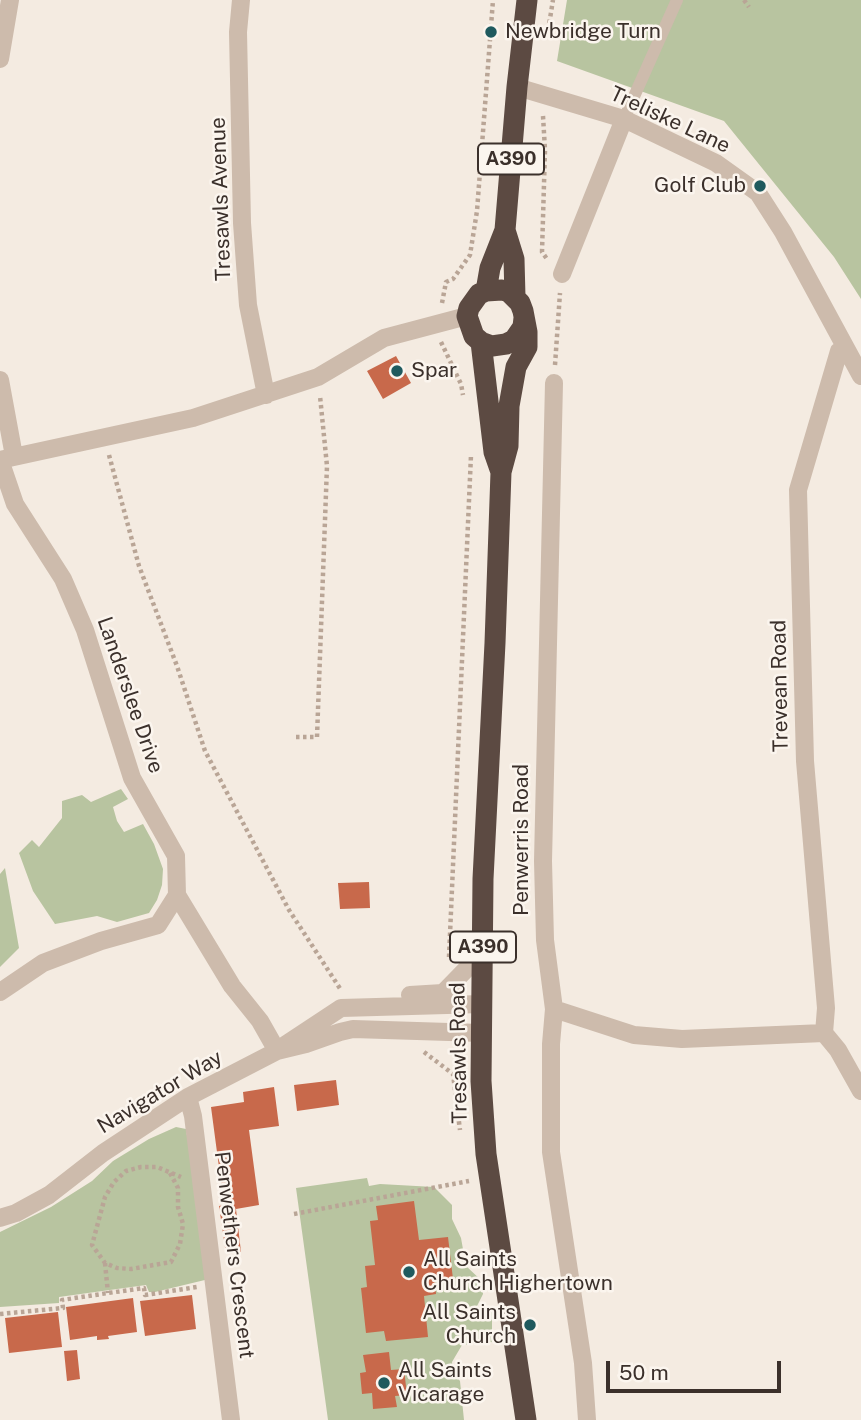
<!DOCTYPE html>
<html>
<head>
<meta charset="utf-8">
<style>
	body { margin:0 }
	#map { position:relative; width:861px; height:1420px; overflow:hidden; background:#f4ebe1; font-family:"Public Sans",sans-serif }
	canvas { display:block }
	.scale { position:absolute; left:606px; top:1361px; width:175px; height:32px; box-sizing:border-box; border:4px solid #3b302b; border-top:0; padding-left:9px; font-size:21px; line-height:24px; white-space:nowrap; color:#3b302b; -webkit-text-stroke:5px #fbf5ee; paint-order:stroke }
</style>
</head>
<body>
<div id="map">
<canvas width="861" height="1420"></canvas>
<div class="scale">50 m</div>
</div>
<script>
const context = document.querySelector('canvas').getContext('2d');
context.lineJoin = 'round';
function fill(path, color) {
  context.fillStyle = color;
  context.fill(path, 'evenodd');
}
function shape(rows) {
  const path = new Path2D();
  for (const r of rows) {
    path.moveTo(r[0], r[1]);
    for (let i = 2; i < r.length; i += 2) path.lineTo(r[i], r[i + 1]);
  }
  return path;
}
function trace(path, color, width, dash) {
  context.strokeStyle = color;
  context.lineWidth = width;
  context.lineCap = dash ? 'butt' : 'round';
  context.setLineDash(dash || []);
  context.stroke(path);
}
function label(font, color, halo, rows, align = 'center') {
  context.font = font + ' "Public Sans",sans-serif';
  context.lineWidth = 5;
  context.setLineDash([]);
  context.textBaseline = 'middle';
  context.strokeStyle = halo;
  context.fillStyle = color;
  for (const [text, x, y, turn = 0] of rows) {
    context.save();
    context.translate(x, y);
    context.rotate((+turn || 0) * Math.PI / 180);
    context.textAlign = isNaN(turn) ? turn : align;
    if (halo) context.strokeText(text, 0, 0);
    context.fillText(text, 0, 0);
    context.restore();
  }
}
fill(shape([
	[567,0,861,0,861,299,834,257,724,121,557,61],
	[121,789,128,799,113,807,117,821,124,832,143,824,154,844,163,869,162,885,157,900,149,913,117,922,97,916,55,924,33,891,19,853,32,840,39,847,62,818,62,801,82,795,91,802],
	[5,868,19,948,0,967,0,874],
	[176,1127,186,1129,209,1279,155,1292,149,1292,146,1285,59,1297,59,1303,0,1307,0,1232,51,1207,92,1181,113,1161,149,1139],
	[367,1178,369,1186,380,1184,434,1187,452,1205,452,1219,461,1238,466,1266,482,1281,483,1294,477,1306,492,1312,492,1342,462,1345,452,1362,453,1372,460,1381,464,1420,328,1420,296,1188]
]), '#b8c4a0');
fill(shape([
	[396,356,411,383,383,399,367,371],
	[369,882,370,908,340,909,338,883],
	[336,1080,339,1105,297,1111,294,1085],
	[274,1087,279,1126,249,1130,259,1205,236,1209,241,1252,226,1254,219,1206,224,1205,211,1107,244,1102,243,1092],
	[414,1201,419,1240,448,1237,453,1279,435,1281,436,1294,424,1296,428,1337,386,1341,384,1331,366,1333,361,1288,367,1287,365,1266,375,1265,370,1221,378,1220,376,1206],
	[192,1295,196,1329,145,1336,140,1301],
	[133,1298,137,1332,108,1336,109,1339,97,1340,97,1336,70,1340,66,1307],
	[58,1312,62,1347,9,1353,5,1318],
	[77,1350,80,1379,67,1381,64,1351],
	[389,1352,391,1370,404,1369,407,1395,395,1396,397,1407,373,1409,372,1393,362,1394,360,1373,366,1372,363,1355]
]), '#c8694b');
trace(shape([
	[744,0,749,7],
	[547,37,553,0],
	[543,116,545,150,542,252,547,259],
	[442,303,446,282,453,279,470,255,477,211,493,0],
	[441,342,461,384,463,395],
	[555,365,560,293],
	[109,455,139,566,177,666,205,751,289,910,341,990],
	[296,737,317,737,327,466,320,396],
	[449,957,471,455],
	[424,1052,453,1074,460,1130],
	[170,1173,178,1188,178,1207,183,1224,180,1244,171,1262,131,1269,117,1268,105,1263,92,1245,105,1197,114,1182,126,1171,141,1167,157,1167,181,1177],
	[294,1214,469,1181],
	[105,1263,108,1293],
	[0,1314,63,1308,62,1300,108,1293,144,1288,145,1295,197,1287]
]), '#b9a596', 4.5, [3.5, 3.5]);
trace(shape([
	[624,119,677,0]
]), '#cdbbac', 12);
trace(shape([
	[241,0,238,32,242,223,248,305,266,395],
	[0,59,10,0],
	[517,87,624,119,716,163,758,193,783,232,861,376],
	[562,274,624,119],
	[0,380,14,456],
	[554,383,543,861,545,940,554,1009,551,1044,551,1152,583,1363,587,1420],
	[0,460,15,504,63,579,85,630,132,778,176,856,177,895,232,986,260,1021,277,1051],
	[0,460,193,418,318,377,384,338,467,316],
	[0,992,43,963,101,941,158,925,177,895],
	[410,995,443,993,483,952],
	[554,1009,634,1035,682,1039,824,1033],
	[824,1033,826,1008,805,761,798,490,839,351,845,347],
	[824,1033,838,1050,861,1091],
	[285,1045,341,1008,482,1004],
	[188,1097,193,1116,231,1420],
	[0,1218,16,1213,49,1195,103,1153,188,1097,277,1051,306,1044,340,1032,353,1029,481,1033]
]), '#cdbbac', 18);
trace(shape([
	[505,230,514,259,515,297],
	[486,291,490,268,505,230,517,87,527,0],
	[524,318,523,327,514,340,506,344,492,346,481,342,474,336,467,316,469,308,479,294,486,291,502,290,509,292,520,303,523,311,527,332,527,347,516,367,509,406,508,446,501,472,495,643,483,879,481,1081,486,1154,526,1420],
	[481,342,494,452,501,472]
]), '#5c4a42', 21);
for (const [x, y, r, color] of [
	[491,32,7,"#1f5a5e"],
	[760,186,7,"#1f5a5e"],
	[397,371,7,"#1f5a5e"],
	[409,1272,7,"#1f5a5e"],
	[530,1325,7,"#1f5a5e"],
	[384,1383,7,"#1f5a5e"]
]) {
  const dot = new Path2D();
  dot.arc(x, y, r, 0, 2 * Math.PI);
  context.fillStyle = color;
  context.fill(dot);
  trace(dot, '#fbf5ee', 2.5);
}
for (const [x, y, w] of [
	[511,159,66],
	[483,947,66]
]) {
  const box = new Path2D();
  box.roundRect(x - w / 2, y - 15.5, w, 31, 5);
  context.fillStyle = '#fbf5ee';
  context.fill(box);
  trace(box, '#3b302b', 2);
}
label('bold 19px', '#3b302b', null, [
	["A390",511,159],
	["A390",483,947]
]);
label('21px', '#3b302b', '#fbf5ee', [
	["Newbridge Turn",505,32],
	["Golf Club",746,186,"right"],
	["Spar",411,371],
	["All Saints",423,1260],
	["Church Highertown",423,1284],
	["All Saints",516,1313,"right"],
	["Church",516,1337,"right"],
	["All Saints",398,1371],
	["Vicarage",398,1395]
], 'left');
label('21px', '#3b302b', '#fbf5ee', [
	["Treliske Lane",670,120,25],
	["Tresawls Avenue",221,199,-92],
	["Trevean Road",780,686,-91],
	["Landerslee Drive",130,695,71],
	["Penwerris Road",522,840,-90],
	["Tresawls Road",459,1053,-91],
	["Navigator Way",160,1092,-31],
	["Penwethers Crescent",234,1255,83]
]);
</script>
</body>
</html>
